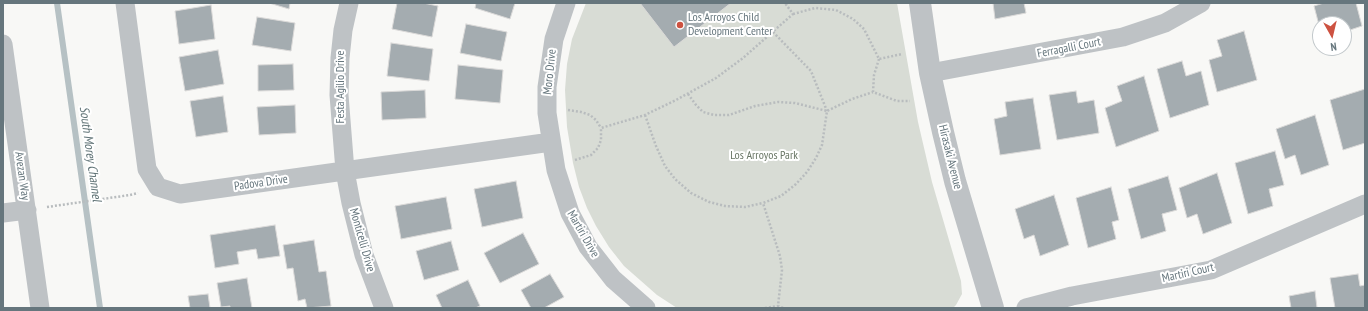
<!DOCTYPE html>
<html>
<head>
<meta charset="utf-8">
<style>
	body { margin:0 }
	#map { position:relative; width:1368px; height:311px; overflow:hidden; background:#f8f8f6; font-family:"PT Sans Narrow",sans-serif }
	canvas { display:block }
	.frame { position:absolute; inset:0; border:4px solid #66767d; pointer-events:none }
	.north { position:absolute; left:1312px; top:16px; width:40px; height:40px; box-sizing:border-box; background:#fff; border:1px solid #c2c8cb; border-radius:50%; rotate:172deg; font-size:11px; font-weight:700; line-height:16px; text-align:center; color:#66767d }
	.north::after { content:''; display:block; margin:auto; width:14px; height:18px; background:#cd5241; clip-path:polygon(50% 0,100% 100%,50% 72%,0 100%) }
</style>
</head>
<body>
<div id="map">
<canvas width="1368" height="311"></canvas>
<div class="frame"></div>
<div class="north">N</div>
</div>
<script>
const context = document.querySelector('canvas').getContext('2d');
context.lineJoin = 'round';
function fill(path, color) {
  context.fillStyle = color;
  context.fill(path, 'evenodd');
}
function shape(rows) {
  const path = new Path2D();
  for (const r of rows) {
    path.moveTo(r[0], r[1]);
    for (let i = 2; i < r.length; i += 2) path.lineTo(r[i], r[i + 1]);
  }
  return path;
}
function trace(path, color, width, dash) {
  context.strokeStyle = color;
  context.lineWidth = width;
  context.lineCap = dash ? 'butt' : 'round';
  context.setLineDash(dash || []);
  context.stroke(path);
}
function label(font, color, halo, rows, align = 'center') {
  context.font = font + ' "PT Sans Narrow",sans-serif';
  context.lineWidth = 4;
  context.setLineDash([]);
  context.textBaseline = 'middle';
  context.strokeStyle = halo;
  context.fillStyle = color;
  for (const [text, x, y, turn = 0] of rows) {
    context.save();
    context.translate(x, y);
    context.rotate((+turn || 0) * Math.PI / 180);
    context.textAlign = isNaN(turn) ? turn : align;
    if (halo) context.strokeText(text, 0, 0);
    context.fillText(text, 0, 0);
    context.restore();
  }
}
fill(shape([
	[586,3,897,3,918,122,932,182,961,281,962,294,956,305,953,308,677,308,657,295,624,266,609,247,596,226,587,208,579,187,573,163,567,127,565,90,567,64,572,39]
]), '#d8dcd5');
trace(shape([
	[57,3,100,308]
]), '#b6c1c4', 6);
const building = shape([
	[269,3,290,3,289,9,269,3],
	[397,3,423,3,438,6,432,37,392,29,397,3],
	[476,3,515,3,510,19,475,8,476,3],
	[640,3,731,3,674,47,640,3],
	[993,3,1024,3,1026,13,995,19,993,3],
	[1324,3,1356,3,1362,26,1344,32,1344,24,1320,24,1320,29,1314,6,1324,3],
	[211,5,215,39,179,44,175,11,211,5],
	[257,17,295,23,291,51,252,45,257,17],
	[466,24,507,32,501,61,460,53,466,24],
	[1244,31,1257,80,1217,92,1209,60,1222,56,1217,40,1244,31],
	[391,43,433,49,429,81,387,76,391,43],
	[218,50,224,84,185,91,179,57,218,50],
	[1182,61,1186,76,1201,71,1209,105,1170,118,1157,69,1182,61],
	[293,64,294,90,258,91,258,65,293,64],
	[458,65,503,70,500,103,455,99,458,65],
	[1144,76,1159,131,1116,147,1105,108,1122,101,1117,86,1144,76],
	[1365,89,1365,143,1343,150,1330,100,1365,89],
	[425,90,426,118,382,120,381,92,425,90],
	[1076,91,1078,103,1094,100,1099,133,1057,140,1049,95,1076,91],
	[223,96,228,132,196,137,190,101,223,96],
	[1033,98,1041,149,1000,155,994,119,1007,116,1005,102,1033,98],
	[295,105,296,133,259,135,257,107,295,105],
	[1315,115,1329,165,1301,175,1295,155,1285,159,1276,129,1315,115],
	[1275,151,1284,185,1269,189,1273,206,1248,214,1235,163,1275,151],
	[1217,173,1232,223,1203,234,1197,214,1187,218,1179,188,1217,173],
	[1168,176,1177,210,1162,214,1166,231,1141,239,1128,189,1168,176],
	[516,181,523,218,482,227,474,189,516,181],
	[1111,187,1119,220,1112,222,1116,239,1088,248,1076,198,1111,187],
	[1054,195,1069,245,1040,256,1034,235,1024,239,1015,209,1054,195],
	[446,197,452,229,401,239,395,206,446,197],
	[275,225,280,256,258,259,256,249,237,252,239,264,215,268,210,235,275,225],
	[523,233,539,264,500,283,484,253,523,233],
	[314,240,319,272,326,271,331,306,307,308,305,299,298,301,293,268,287,269,283,245,314,240],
	[451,241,459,270,424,280,416,251,451,241],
	[550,274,564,297,544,308,531,308,521,290,550,274],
	[1358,274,1360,286,1365,285,1365,308,1335,308,1330,278,1358,274],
	[247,278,252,308,230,308,230,306,221,307,217,283,247,278],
	[468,280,480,306,475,308,442,308,436,295,468,280],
	[1315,291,1317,308,1291,308,1289,296,1315,291],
	[208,294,210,308,190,308,188,296,208,294]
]);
fill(building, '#a4acb0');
trace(building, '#dad9d8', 1);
trace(shape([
	[793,14,815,8,836,10,853,19,864,29,879,59,902,54],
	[773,32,811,71,827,111],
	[879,59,874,75,873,92,897,101,910,101],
	[688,94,696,105,703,112,714,115,729,115,755,106,778,102,795,103,827,111],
	[568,110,581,112,590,115,596,120,601,128],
	[645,115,656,146,665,166,675,179,691,193,709,202,725,206,745,207,763,203],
	[575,160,591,155,598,148,601,140,601,128,645,115,676,100,716,78,743,58,793,14,785,3],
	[47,207,130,195,138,193],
	[765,308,778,306],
	[783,308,778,306,782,270,780,256,763,203,781,196,796,184,807,172,816,158,822,145,827,111,852,99,873,92]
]), '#b8bcbe', 2.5, [2, 2]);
trace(shape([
	[125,3,147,169,158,187,180,194,551,142],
	[349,3,343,30,340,58,339,95,345,171,351,203,364,255,384,308],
	[566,3,554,39,547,87,547,113,556,170,570,213,588,247,613,279,646,308],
	[3,44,40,308],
	[930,73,1123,37,1165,23,1201,3],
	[3,213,27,210],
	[1026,308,1072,296,1211,270,1365,204]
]), '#bec2c5', 19);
trace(shape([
	[920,3,930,73,943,132,955,181,993,308]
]), '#bec2c5', 22);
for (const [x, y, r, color] of [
	[680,25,4,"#cd5241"]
]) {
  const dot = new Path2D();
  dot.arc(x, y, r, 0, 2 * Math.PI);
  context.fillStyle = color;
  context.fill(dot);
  trace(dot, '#fff', 1.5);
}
label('12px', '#66767d', '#fff', [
	["Los Arroyos Child",688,18],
	["Development Center",688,32]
], 'left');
label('12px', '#66767d', '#fff', [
	["Ferragalli Court",1069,48,-11],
	["Moro Drive",550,72,-84],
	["Festa Agilio Drive",341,87,-90],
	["Hirasaki Avenue",950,157,76],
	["Avezan Way",22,176,82],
	["Padova Drive",261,183,-8],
	["Martiri Drive",583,234,60],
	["Monticelli Drive",362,240,74],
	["Martiri Court",1188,273,-13]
]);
label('12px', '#697665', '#fff', [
	["Los Arroyos Park",764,156]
]);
label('italic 13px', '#617477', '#fff', [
	["South Morey Channel",90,154,82]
]);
</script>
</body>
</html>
